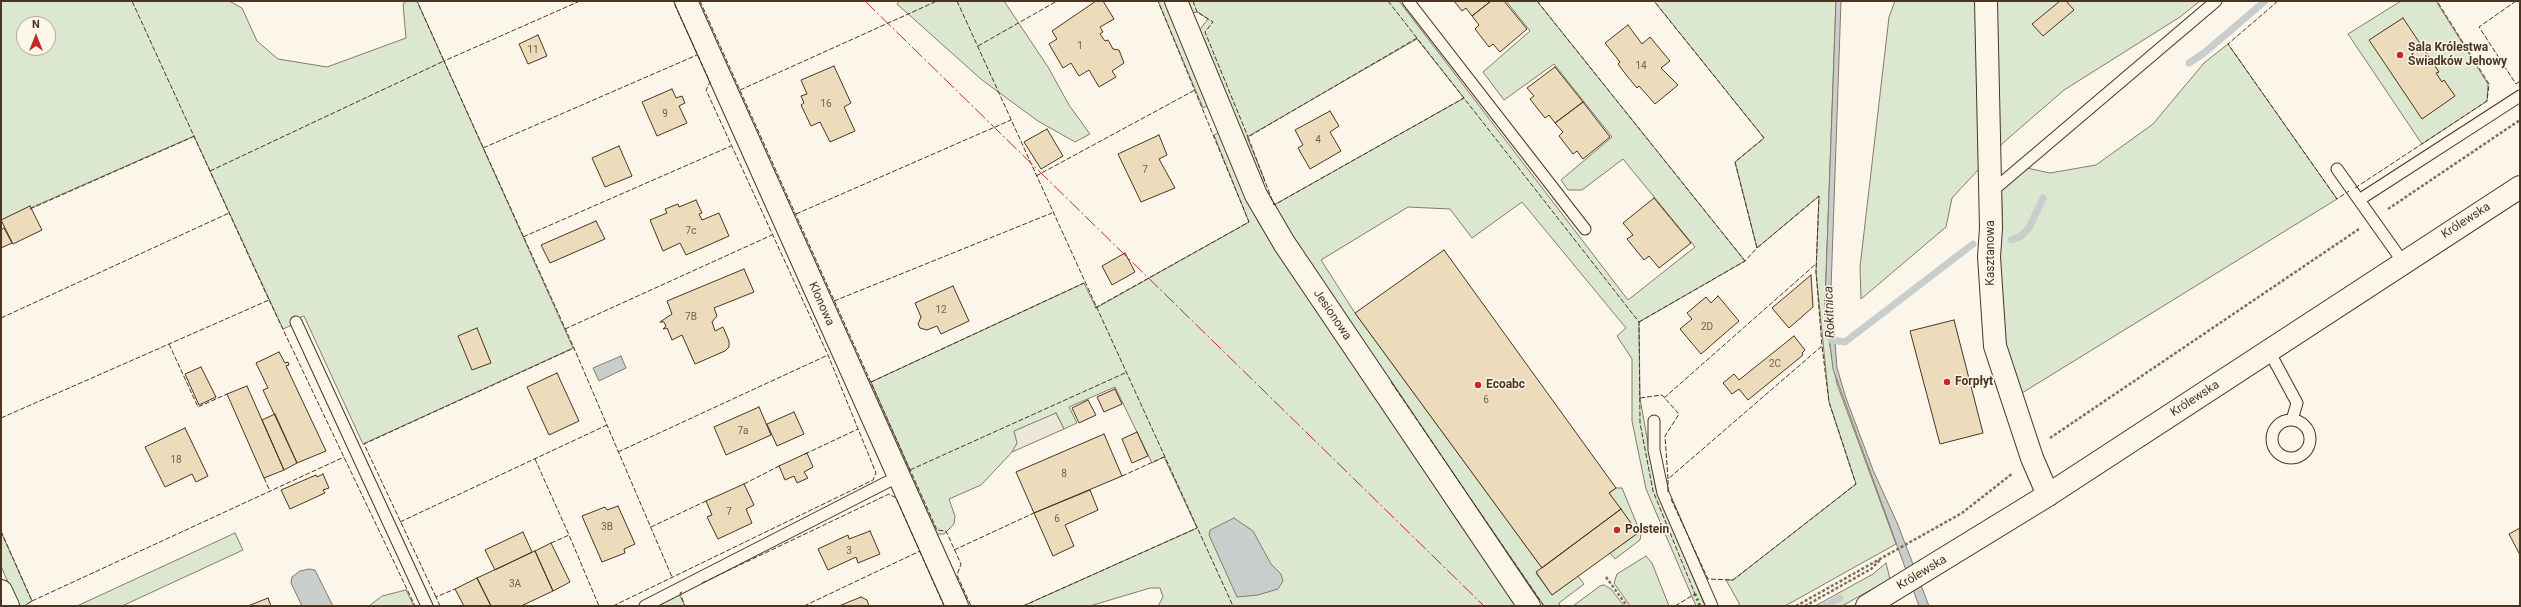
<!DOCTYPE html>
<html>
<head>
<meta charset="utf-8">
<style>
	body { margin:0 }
	#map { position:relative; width:2521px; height:607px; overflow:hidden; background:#fbf6e9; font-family:Roboto,sans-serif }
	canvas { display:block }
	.frame { position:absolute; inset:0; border:2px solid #4a3520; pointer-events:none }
	.north { position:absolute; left:16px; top:16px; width:40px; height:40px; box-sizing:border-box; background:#fbf6e9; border:1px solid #b4a999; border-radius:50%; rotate:0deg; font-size:11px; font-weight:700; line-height:16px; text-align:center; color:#4a3520 }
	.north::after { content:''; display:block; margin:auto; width:14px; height:18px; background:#c62828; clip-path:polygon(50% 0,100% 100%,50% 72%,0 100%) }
</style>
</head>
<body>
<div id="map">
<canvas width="2521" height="607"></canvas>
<div class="frame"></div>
<div class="north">N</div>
</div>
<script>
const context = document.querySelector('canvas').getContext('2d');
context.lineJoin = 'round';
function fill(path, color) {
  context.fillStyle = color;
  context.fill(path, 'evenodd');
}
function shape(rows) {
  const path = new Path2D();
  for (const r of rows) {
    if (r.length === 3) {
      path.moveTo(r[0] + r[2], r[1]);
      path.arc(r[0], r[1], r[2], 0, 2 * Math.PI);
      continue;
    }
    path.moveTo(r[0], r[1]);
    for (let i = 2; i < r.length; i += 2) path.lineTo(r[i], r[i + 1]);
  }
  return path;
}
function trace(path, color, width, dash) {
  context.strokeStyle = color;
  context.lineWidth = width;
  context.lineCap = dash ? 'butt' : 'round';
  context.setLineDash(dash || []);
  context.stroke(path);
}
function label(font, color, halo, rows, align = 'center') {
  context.font = font + ' Roboto,sans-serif';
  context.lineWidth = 3;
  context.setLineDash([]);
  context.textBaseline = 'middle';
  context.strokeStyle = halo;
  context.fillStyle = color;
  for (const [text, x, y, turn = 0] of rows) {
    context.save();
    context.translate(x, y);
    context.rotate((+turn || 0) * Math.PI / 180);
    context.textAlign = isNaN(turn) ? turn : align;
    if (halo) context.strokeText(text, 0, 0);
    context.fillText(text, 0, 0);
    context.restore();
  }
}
const green = shape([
	[1,1,229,1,242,8,257,41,278,59,327,67,406,38,403,4,407,1,417,1,573,348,363,444,304,316,291,321,292,325,283,329,194,136,1,221,1,1],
	[24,24,48,24,48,48,24,48,24,24],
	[899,1,1004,1,1048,67,1069,105,1090,134,1075,142,1038,121,982,80,897,4,899,1],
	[1158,1,1168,1,1210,105,1203,108,1158,1],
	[1185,1,1399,1,1628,300,1695,247,1623,159,1582,190,1568,190,1561,180,1612,137,1554,64,1504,100,1483,72,1530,31,1506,1,1537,1,1745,261,1639,322,1640,398,1656,489,1705,606,1696,606,1646,489,1632,421,1632,359,1617,336,1626,328,1522,202,1472,238,1450,209,1408,207,1321,260,1355,313,1542,568,1536,573,1552,595,1578,576,1584,584,1559,603,1560,606,1544,606,1293,240,1274,205,1464,98,1417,39,1247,137,1265,181,1259,185,1198,32,1208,19,1198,12,1191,13,1185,1],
	[1654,1,1836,1,1825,304,1828,335,1837,384,1896,544,1785,606,1739,606,1739,603,1726,580,1733,580,1856,484,1829,402,1816,272,1819,196,1757,248,1735,162,1764,138,1654,1],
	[1895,1,2200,1,2180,17,2064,90,2004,142,1952,198,1946,227,1861,299,1860,267,1889,17,1895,1],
	[2401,1,2436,1,2488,84,2487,101,2422,144,2348,34,2401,1],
	[2228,44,2337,199,2022,393,2005,349,1997,296,2002,212,2001,180,2027,168,2050,173,2096,165,2153,124,2204,63,2228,44],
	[1220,132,1277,247,1459,523,1518,606,1158,606,1163,597,1160,588,1150,588,1090,606,1023,606,1197,528,1164,457,1152,463,1115,387,1069,407,1077,423,1064,429,1056,413,1017,443,1015,449,981,485,949,499,955,516,954,524,944,534,936,534,906,471,910,470,871,382,1084,283,1096,308,1249,222,1214,135,1220,132],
	[1616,488,1622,488,1641,534,1640,540,1615,559,1610,553,1638,533,1609,493,1616,488],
	[1,532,32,601,24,606,18,606,1,566,1,532],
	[235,533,243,550,122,606,77,606,235,533],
	[1646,556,1652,563,1669,606,1630,606,1614,583,1617,574,1646,556],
	[1886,563,1890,579,1842,606,1815,606,1873,574,1886,563],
	[1604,585,1611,589,1624,606,1573,606,1600,586,1604,585],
	[406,590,414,606,369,606,382,596,406,590],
	[679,594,685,606,656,606,679,594]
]);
fill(green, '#dce7d0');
trace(green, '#887966', 1);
const parking = shape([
	[1056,413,1064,429,1012,452,1017,443,1014,431,1056,413]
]);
fill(parking, '#ede7d9');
trace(parking, '#887966', 1);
const water = shape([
	[1836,1,1841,1,1831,289,1837,368,1846,398,1873,470,1898,525,1929,606,1919,606,1833,369,1825,304,1836,1],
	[621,356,626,368,599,381,593,368,621,356],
	[1234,518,1253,531,1271,564,1281,574,1283,581,1278,589,1258,595,1237,597,1209,535,1210,530,1234,518],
	[309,569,315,570,333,606,302,606,291,583,292,577,300,571,309,569]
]);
fill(water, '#c9cecd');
trace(water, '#887966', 1);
trace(shape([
	[2189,63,2204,53,2265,1],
	[2011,240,2021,236,2029,228,2043,198],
	[1831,340,1845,342,1973,244],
	[1825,606,1840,598]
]), '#c9cecd', 7);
const building = shape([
	[1096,1,1103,1,1114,19,1100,27,1103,32,1100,34,1105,41,1108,40,1113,49,1119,50,1124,63,1112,71,1116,77,1099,87,1089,70,1079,76,1071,63,1063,68,1049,44,1057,39,1052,31,1096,1],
	[1454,1,1491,1,1472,16,1466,8,1462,11,1454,1],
	[1491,1,1504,1,1527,29,1500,52,1493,44,1489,47,1475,29,1479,25,1472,16,1491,1],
	[2060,1,2066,1,2074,10,2043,36,2032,24,2060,1],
	[2403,18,2439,72,2436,73,2442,82,2444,80,2455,96,2422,119,2369,40,2403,18],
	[1628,25,1642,44,1650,37,1670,61,1661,68,1678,85,1655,104,1639,86,1637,88,1627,76,1618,64,1620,62,1605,43,1628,25],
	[538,35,547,56,528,64,519,44,538,35],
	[834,66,851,103,844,107,855,131,830,142,820,122,811,126,801,105,804,103,801,96,807,94,801,80,834,66],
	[1555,67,1583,102,1555,123,1549,115,1545,118,1530,99,1534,96,1527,88,1555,67],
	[672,89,676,98,682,96,685,103,679,106,687,123,657,136,642,102,672,89],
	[1583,102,1610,137,1583,159,1577,151,1573,154,1559,136,1563,132,1555,123,1583,102],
	[1330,111,1339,126,1330,132,1341,151,1310,169,1298,148,1303,145,1295,130,1330,111],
	[1047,129,1063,156,1041,169,1024,142,1047,129],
	[1159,135,1167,155,1159,159,1175,188,1141,202,1118,154,1159,135],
	[619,146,632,176,605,187,592,158,619,146],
	[1654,198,1691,243,1659,268,1649,256,1644,260,1627,239,1633,235,1623,223,1654,198],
	[696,200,702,213,699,214,702,220,719,213,729,236,686,255,680,243,663,251,650,220,667,213,665,209,678,204,679,207,696,200],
	[30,206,42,230,13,244,1,220,30,206],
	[596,221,605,239,550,263,541,245,596,221],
	[4,228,12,243,1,248,1,230,4,228],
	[1444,250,1616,488,1609,493,1621,509,1542,568,1355,313,1444,250],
	[1125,253,1135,272,1112,285,1102,266,1125,253],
	[744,269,754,292,714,308,717,316,712,322,715,331,723,327,729,341,729,347,725,351,695,364,682,335,672,340,667,328,663,329,666,326,664,322,660,322,672,314,667,301,744,269],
	[1811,275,1813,307,1789,328,1772,308,1811,275],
	[953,286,969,321,941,334,937,326,927,330,920,328,918,324,921,317,915,303,953,286],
	[1718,296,1739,321,1701,354,1680,329,1692,319,1687,313,1706,297,1711,303,1718,296],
	[1954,320,1983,433,1940,444,1910,331,1954,320],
	[477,328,491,363,472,370,458,336,477,328],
	[1794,336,1805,350,1802,353,1803,355,1748,400,1739,389,1732,394,1723,383,1734,374,1739,380,1794,336],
	[279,352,285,363,288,362,289,365,286,366,326,451,297,463,263,390,268,388,256,363,279,352],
	[201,367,216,397,199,405,185,374,201,367],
	[557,373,579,421,549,435,527,387,557,373],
	[247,386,284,470,264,478,227,394,247,386],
	[1115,389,1122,404,1104,412,1097,397,1115,389],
	[1088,400,1096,415,1079,423,1072,408,1088,400],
	[759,407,771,435,726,455,714,427,759,407],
	[794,412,804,434,777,446,767,424,794,412],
	[275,414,297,463,284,470,262,420,275,414],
	[185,428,208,476,196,482,192,474,165,487,145,447,185,428],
	[1137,432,1148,456,1132,463,1122,439,1137,432],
	[1104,434,1122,476,1034,513,1016,472,1104,434],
	[807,453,813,467,804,472,808,478,797,483,794,476,785,480,779,466,807,453],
	[323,474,329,488,323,490,325,493,290,509,281,490,316,475,317,477,323,474],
	[744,484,754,505,746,509,752,523,718,539,707,517,712,515,706,501,744,484],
	[1090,490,1098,510,1065,525,1074,546,1053,556,1034,513,1090,490],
	[618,506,635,544,624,549,625,553,602,562,582,516,605,507,607,510,618,506],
	[1621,509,1638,533,1552,595,1536,572,1621,509],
	[2520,528,2520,555,2509,534,2520,528],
	[870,531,880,554,858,563,856,557,828,570,818,549,848,535,849,539,870,531],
	[523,532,532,552,495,570,485,550,523,532],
	[551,543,570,582,553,591,535,551,551,543],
	[535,551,553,591,521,606,491,606,477,578,535,551],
	[477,578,491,606,464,606,455,589,477,578],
	[861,597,867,600,869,606,839,606,861,597],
	[268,598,271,606,248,606,268,598]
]);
fill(building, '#ecdcbc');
trace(building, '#4a3520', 1);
const lane = shape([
	[1408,1,1585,229],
	[2337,169,2403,262],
	[1991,192,2216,1],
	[2359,200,2520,96],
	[296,322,427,606],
	[2269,351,2297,403,2292,420],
	[2291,439,19],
	[1654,421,1654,450,1663,493,1712,606],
	[645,606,899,476]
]);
const street = shape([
	[686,1,957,606],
	[1176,1,1256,195,1284,243,1529,606],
	[1986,1,1991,228,1989,257,1995,346,2032,458,2048,495],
	[1,591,8,606]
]);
const secondary = shape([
	[1867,606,2048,495,2520,187]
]);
trace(lane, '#4a3520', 13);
trace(street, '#4a3520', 24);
trace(secondary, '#4a3520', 24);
trace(shape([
	[2388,209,2520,120],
	[2050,438,2359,229],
	[1606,577,1627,606],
	[1796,606,1962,513,2013,473],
	[1805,606,1871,569,1881,559]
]), '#7f6f5c', 2.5, [3, 2]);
trace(lane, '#fbf6e9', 11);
trace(street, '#fbf6e9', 22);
trace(secondary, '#fbf6e9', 22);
trace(shape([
	[1695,594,1700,606]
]), '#436837', 3, [2, 3]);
trace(shape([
	[580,1,444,61,574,348,672,577],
	[700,1,937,530,946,531,961,564,957,575,971,606],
	[957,1,1233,606],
	[1193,1,1197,12,1213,22,1205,32,1248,137],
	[1388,1,1639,322,1640,423,1653,491,1695,594,1675,606],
	[1537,1,1745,261],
	[2278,1,2228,44,2337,199,2349,191],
	[2516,1,2479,27,2516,84,2520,81],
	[1417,38,1248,137,1274,205,1464,98],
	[978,46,1057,1],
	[740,90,937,1],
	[483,148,697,55],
	[210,171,444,61,417,1],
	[1036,176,1195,90],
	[2355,188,2487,101,2489,84,2437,1],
	[30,209,195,136],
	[796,214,1011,120],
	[523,237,731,146],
	[269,300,415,606],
	[834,301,1052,213],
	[1095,308,1249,222,1158,1],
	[1,318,229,213],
	[1639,322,1745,261,1757,248,1735,162,1764,138,1654,1],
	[565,329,772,235],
	[169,344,198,407,227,394],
	[871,382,1084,283],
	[1391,382,1544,606],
	[1640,398,1662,395,1679,414,1665,436,1668,479,1822,346,1816,272,1819,196,1757,248],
	[1664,398,1817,263],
	[1,418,269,300,132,1],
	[618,452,828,355],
	[805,454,858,429],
	[535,459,569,535],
	[910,470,1125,373],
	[1122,476,1164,457],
	[264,478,270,491],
	[744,484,781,465],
	[1668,492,1668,479],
	[1671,499,1708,579,1733,580,1856,484,1829,402,1822,346],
	[400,522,607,425],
	[651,527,706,501],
	[1,531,32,601,24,606],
	[551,543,569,535,599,606],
	[954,550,1034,513],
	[702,583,889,494,896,498,944,606],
	[682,592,680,593,685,606],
	[436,597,364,444,574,348],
	[32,601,344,457],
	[440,606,436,597,455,589],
	[613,606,873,480,876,473,828,355,706,90,710,82,673,1],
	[804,606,920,551],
	[1023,606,1197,528]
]), '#4a3520', 1, [5, 2]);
trace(shape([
	[865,1,1484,606]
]), '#c62828', 1, [14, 3, 2, 3]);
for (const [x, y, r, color] of [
	[2400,55,4,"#c62828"],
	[1947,382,4,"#c62828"],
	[1478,385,4,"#c62828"],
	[1617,530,4,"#c62828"]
]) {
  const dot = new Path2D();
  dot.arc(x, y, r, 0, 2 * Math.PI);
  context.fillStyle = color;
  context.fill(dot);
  trace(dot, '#fbf6e9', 1.5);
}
label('10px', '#725f47', null, [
	["1",1080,46],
	["11",533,50],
	["14",1641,66],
	["16",826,104],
	["9",665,114],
	["4",1318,140],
	["7",1145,170],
	["7c",691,231],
	["12",941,310],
	["7B",691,317],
	["2D",1707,327],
	["2C",1775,364],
	["6",1486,400],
	["7a",743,431],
	["18",176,460],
	["8",1064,474],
	["7",729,512],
	["6",1057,519],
	["3B",607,527],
	["3",849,551],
	["3A",515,584]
]);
label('bold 12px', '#4a3520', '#fbf6e9', [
	["Sala Królestwa",2408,48],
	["Świadków Jehowy",2408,62],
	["Forpłyt",1955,382],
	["Ecoabc",1486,385],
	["Polstein",1625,530]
], 'left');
label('12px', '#4a3520', '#fbf6e9', [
	["Królewska",2466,221,-33],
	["Kasztanowa",1991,253,-90],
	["Klonowa",821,304,66],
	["Jesionowa",1332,315,56],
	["Królewska",2195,399,-33],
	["Królewska",1922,573,-31]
]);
label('italic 13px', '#4a3520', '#fbf6e9', [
	["Rokitnica",1830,312,-92]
]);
</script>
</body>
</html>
